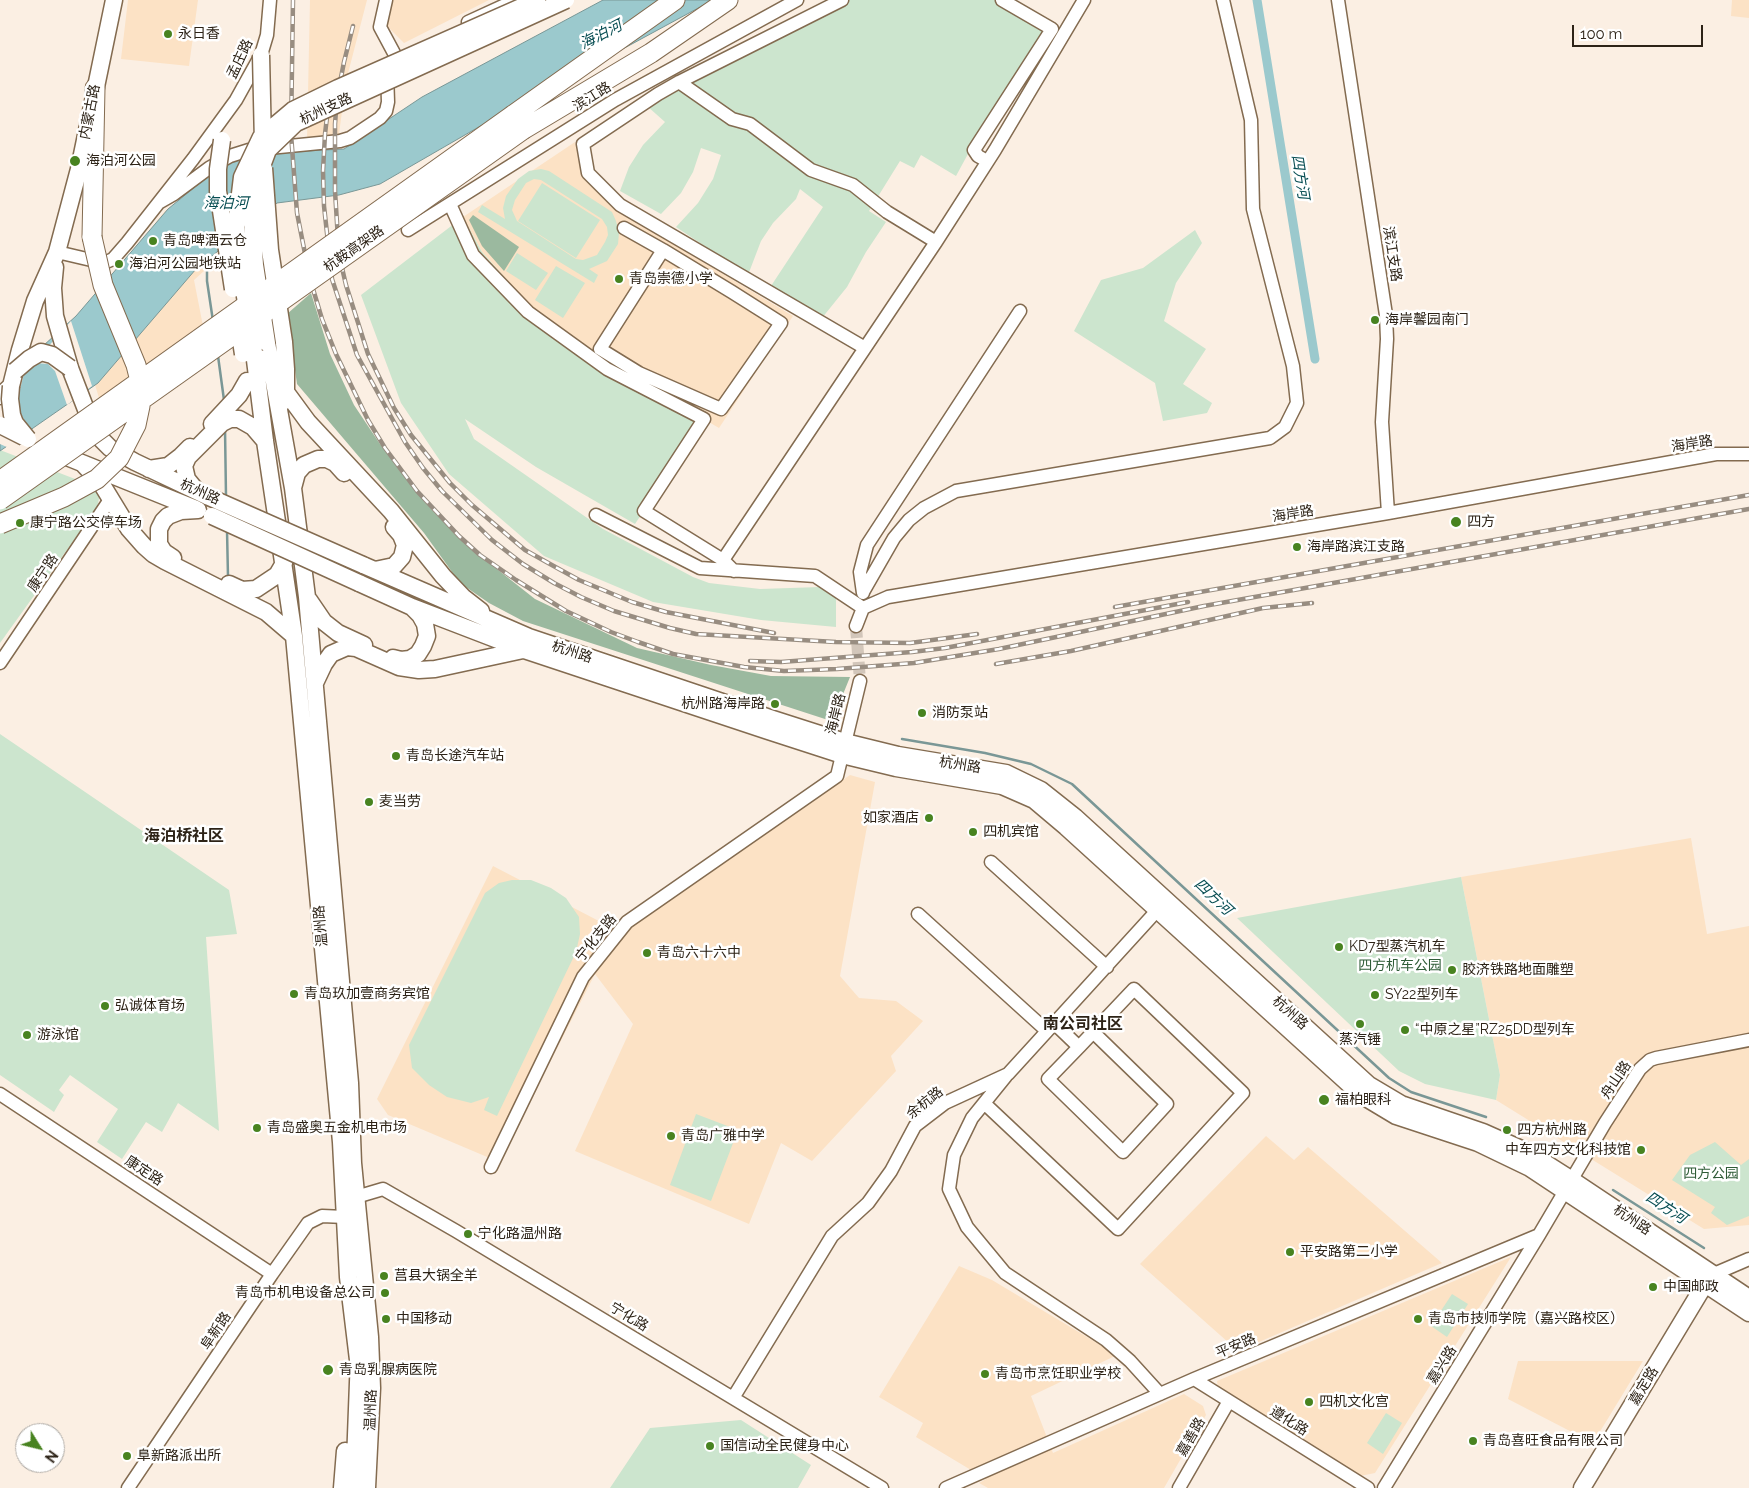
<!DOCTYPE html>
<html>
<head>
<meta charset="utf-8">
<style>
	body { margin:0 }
	#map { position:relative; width:1749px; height:1488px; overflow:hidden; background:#fbefe3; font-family:Raleway,sans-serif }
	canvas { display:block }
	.north { position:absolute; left:15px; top:1423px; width:50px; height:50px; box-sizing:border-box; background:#fff; border:1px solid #aba7a2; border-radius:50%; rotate:126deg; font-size:14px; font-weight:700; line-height:20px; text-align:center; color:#2d2317 }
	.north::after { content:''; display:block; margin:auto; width:18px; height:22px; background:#488320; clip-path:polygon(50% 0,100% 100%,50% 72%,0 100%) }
	.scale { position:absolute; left:1572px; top:25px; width:131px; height:22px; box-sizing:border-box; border:2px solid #2d2317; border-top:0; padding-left:6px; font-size:15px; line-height:18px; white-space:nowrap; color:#2d2317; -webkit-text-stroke:4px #fff; paint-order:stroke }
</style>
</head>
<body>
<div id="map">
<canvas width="1749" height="1488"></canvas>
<div class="north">N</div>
<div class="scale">100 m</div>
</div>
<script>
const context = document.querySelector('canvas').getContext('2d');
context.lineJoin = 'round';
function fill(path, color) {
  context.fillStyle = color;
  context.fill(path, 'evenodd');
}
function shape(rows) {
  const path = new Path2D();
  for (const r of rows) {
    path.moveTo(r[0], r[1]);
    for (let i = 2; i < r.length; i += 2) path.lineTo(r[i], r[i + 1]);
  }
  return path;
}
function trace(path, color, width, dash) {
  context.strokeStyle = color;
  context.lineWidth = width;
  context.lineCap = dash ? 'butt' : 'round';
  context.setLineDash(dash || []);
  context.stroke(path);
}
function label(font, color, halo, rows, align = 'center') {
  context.font = font + ' Raleway,"Noto Sans SC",sans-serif';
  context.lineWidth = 5;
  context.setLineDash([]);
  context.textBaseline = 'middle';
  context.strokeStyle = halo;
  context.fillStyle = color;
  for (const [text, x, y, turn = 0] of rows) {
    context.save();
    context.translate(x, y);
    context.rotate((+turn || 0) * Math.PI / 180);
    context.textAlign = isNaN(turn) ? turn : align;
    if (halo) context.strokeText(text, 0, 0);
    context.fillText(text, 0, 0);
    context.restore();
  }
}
fill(shape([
	[128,0,198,0,189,66,121,59],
	[310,0,367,0,346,81,339,134,319,136,312,141,307,140],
	[393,0,489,0,404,43,386,25],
	[1732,0,1749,0,1749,18,1731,16],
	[575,142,585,180,613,208,793,316,719,428,608,363,530,306,482,252,463,217],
	[200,184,214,262,194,280,210,362,109,431,76,322,165,211],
	[850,775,875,782,840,976,859,998,896,1001,923,1021,891,1056,896,1071,812,1161,781,1143,749,1224,575,1151,633,1024,595,974,499,1162,388,1115,377,1099,493,866,620,932],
	[1691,838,1707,934,1749,926,1749,1225,1704,1229,1496,1100,1500,1075,1461,877],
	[1266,1136,1294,1160,1308,1147,1442,1263,1238,1351,1140,1264],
	[1511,1257,1375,1473,1360,1476,1218,1388,1217,1381],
	[959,1266,992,1280,1117,1355,1031,1396,1053,1453,1184,1394,1203,1406,1206,1415,1164,1488,988,1488,979,1483,986,1479,916,1437,923,1423,879,1397],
	[1518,1361,1643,1361,1593,1443,1508,1399]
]), '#fce2c5');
fill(shape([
	[848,0,999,0,1049,30,985,146,975,141,956,176,921,155,914,168,900,161,869,211,886,222,866,252,847,287,822,318,771,286,823,207,800,189,796,199,773,223,761,241,748,275,676,227,698,203,713,179,721,155,701,148,693,172,681,193,661,214,620,191,629,167,643,145,665,122,647,106],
	[541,169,549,171,612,212,616,221,619,233,618,244,607,261,589,269,598,275,594,283,478,212,482,205,505,219,503,208,506,196,518,179,529,171],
	[534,179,541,180,602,219,607,227,608,235,605,242,597,255,583,260,576,259,517,221,512,210,515,200,526,183],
	[542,183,600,220,576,258,518,221],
	[463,217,482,252,530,306,608,363,704,419,635,524,536,467,465,419,474,439,603,529,693,577,709,583,760,589,820,587,836,596,836,627,761,620,653,602,544,556,449,474,401,403,361,295],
	[1195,230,1202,243,1176,283,1164,321,1206,349,1183,384,1212,403,1207,413,1163,421,1155,383,1074,331,1101,280,1143,268],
	[517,253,548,273,536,290,506,271],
	[556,266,585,283,563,318,535,300],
	[0,450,101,489,97,508,0,643],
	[0,734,229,890,237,934,206,937,219,1131,178,1103,162,1132,146,1122,122,1159,97,1142,118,1109,70,1075,59,1090,64,1095,54,1112,0,1075],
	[1461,877,1500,1075,1496,1100,1425,1084,1399,1071,1237,918],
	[512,880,531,880,551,888,566,898,579,917,580,934,576,952,497,1116,484,1110,489,1097,471,1103,447,1097,429,1085,412,1068,409,1045,485,893,499,883],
	[696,1114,738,1130,711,1201,670,1185],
	[1715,1142,1741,1165,1749,1159,1749,1216,1727,1225,1711,1213,1715,1207,1672,1180,1690,1155],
	[1452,1294,1468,1304,1447,1337,1431,1326],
	[1386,1413,1402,1423,1383,1454,1367,1443],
	[741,1420,811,1465,798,1488,610,1488,650,1428]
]), '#cce5ce');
fill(shape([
	[473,215,519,247,504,271,482,246,469,220],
	[311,293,330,354,354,405,380,444,432,510,483,558,535,599,637,648,711,665,771,676,850,677,835,714,825,719,523,621,489,603,460,583,424,533,297,384,287,314]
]), '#9bb99f');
const water = shape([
	[603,0,713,0,477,128,380,184,339,195,277,203,196,269,98,383,0,451,0,385,76,316,168,209,218,168,245,154,344,149,422,97,603,0]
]);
fill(water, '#9bc9cd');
trace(water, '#7a9796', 1);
fill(shape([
	[71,321,92,386,67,405,55,371,48,364,36,363,24,374,18,397,20,411,23,418,32,431,9,448,0,444,0,388,29,368]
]), '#fbefe3');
trace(shape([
	[207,257,207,281,213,321],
	[218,356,224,400],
	[225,428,226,497],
	[227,530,228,577],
	[902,739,985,753,1031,764,1072,784,1389,1078,1411,1092,1486,1117],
	[1613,1190,1704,1248]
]), '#7a9796', 2.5);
trace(shape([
	[1257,0,1315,359]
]), '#9bc9cd', 9);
trace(shape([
	[856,626,860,681]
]), '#d2c6ba', 12, [12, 6]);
const minor = shape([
	[386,0,380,27,395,55],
	[842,0,679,82,658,94,583,144,588,173,620,205,865,348],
	[1338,0,1386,315,1387,339,1382,422,1388,513],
	[468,22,516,0],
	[679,82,732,119,750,124,811,170,853,185,887,212,936,242],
	[987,161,978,156,974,150,1052,29,1002,0],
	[160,202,174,194,209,168,230,156,249,150,340,141,350,138,380,118,386,111,388,102,387,73],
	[450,204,473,255,528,312,607,369,704,419,644,511,723,560,734,571],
	[624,228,663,250,732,292,781,323,721,409,639,373,600,349,663,250],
	[408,230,615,100,797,0],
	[57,252,104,263,113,259,127,243,193,159,236,100,261,55,267,35,270,0],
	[596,515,700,568,815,576,863,608],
	[723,560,936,242,995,150,1084,0],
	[863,592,894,538,909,520,924,508,956,491,1270,438,1285,427,1297,403,1293,366,1253,209,1251,120,1223,0],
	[863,593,860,572,867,545,1020,311],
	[856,626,863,608,888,597,1388,513,1716,454,1749,454],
	[0,663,111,498],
	[991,862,1107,967],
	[918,914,1047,1031],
	[1079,1047,1048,1079,1123,1152,1167,1104,1093,1032],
	[1006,1076,972,1118,954,1155,949,1189,967,1227,1005,1273,1106,1340,1130,1361,1160,1394],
	[0,1094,272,1274],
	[984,1103,1118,1229,1243,1093,1134,989,1079,1047,1054,1023],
	[491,1167,583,977,627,922,837,776,860,681],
	[356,1197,383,1189,456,1231,882,1488],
	[1714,1274,1749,1259],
	[1194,1379,1368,1488],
	[733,1398,832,1236,868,1203,891,1171,915,1126,945,1103,1008,1074,1163,904],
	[128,1488,272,1274,308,1223,322,1216,345,1217],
	[946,1488,1194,1379,1539,1235],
	[1179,1488,1229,1401],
	[1384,1488,1539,1235,1605,1123,1640,1069,1650,1060,1656,1058,1749,1040]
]);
const major = shape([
	[55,267,53,288,55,316,70,368,90,420,99,437,110,448,135,462,209,497],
	[267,343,293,488,307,597,350,1083,353,1163,370,1337,372,1388,367,1488],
	[254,352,265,441,294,636,341,1142,348,1277,359,1368],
	[286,392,308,422,391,511,443,576,463,597,481,611],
	[0,396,11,386,20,350,35,301,57,252,79,169,114,0],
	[283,402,286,392,286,369,284,342],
	[212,424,239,395,247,381],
	[52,451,196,509],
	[84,465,101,483,129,529,144,546,153,554,165,561,266,612,294,636],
	[149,469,168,466,181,456,190,447],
	[293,488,297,473,304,465,318,459,327,459,335,463,344,473],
	[196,490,187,479,184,466,188,457,222,423,230,419,239,419,253,427,265,441],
	[173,558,164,552,159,544,159,529,163,521,168,516,181,511,198,510],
	[363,565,529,637,773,719,845,742,898,755,1006,773,1041,790,1075,817,1369,1085,1401,1104,1483,1132,1528,1152,1572,1180,1749,1298],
	[375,570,394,566,402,557,405,545,401,535,394,527],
	[359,583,412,607,524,650,768,731,842,755,896,768,1002,786,1034,800,1066,827,1361,1095,1396,1116,1478,1143,1530,1168,1749,1313],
	[229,584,242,590,256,589,277,575,284,563],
	[309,600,324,622,338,633,364,645],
	[393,658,401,660,410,659,418,654,423,646,427,636,425,624,420,615,412,607],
	[315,683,324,664,331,654,347,647,356,648,399,667,419,670,435,669,523,650],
	[342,1488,345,1451],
	[354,1488,359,1356],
	[1582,1488,1705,1284,1712,1277]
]);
const highway = shape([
	[513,115,675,0],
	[524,129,651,53,728,0],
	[92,237,95,88]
]);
trace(minor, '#836b50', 15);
trace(major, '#836b50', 19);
trace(highway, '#836b50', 21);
trace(minor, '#fff', 12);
trace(major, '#fff', 16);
trace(highway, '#fff', 19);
const rail = shape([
	[293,0,291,134,297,213,310,279,322,319,336,354,368,420,385,448,417,491,459,536,480,555,516,580,566,611,611,632,638,642,673,654,744,667,784,671,837,669,914,663,999,649,1204,606,1749,509],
	[353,26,344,62,337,98,335,124,335,191,339,255,346,285,368,354,394,408,411,435,450,483,472,505,525,550,550,564,579,580,632,602,666,612,774,633],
	[329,100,325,134,323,171,324,206,332,279,357,355,405,442,423,468,442,491,492,540,523,564,554,583,581,597,614,611,670,628,696,634,836,642,910,643,977,634],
	[1115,607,1749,495],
	[750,661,781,662,912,652,945,648,1188,602],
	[996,664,1071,651,1263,608,1312,603]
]);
trace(rail, '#988d81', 4.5);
trace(rail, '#fff', 2.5, [8]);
const majorBridge = shape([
	[261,55,263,144],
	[222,140,218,169,218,191,233,289],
	[264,168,270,250,284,342],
	[239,328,243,354],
	[267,343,255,265,252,221,253,190,268,150,296,123,566,0],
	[254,352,242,278,236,227,242,177,261,137,293,110,338,88,537,0],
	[15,371,29,359,41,352,52,355,70,368],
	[11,386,10,399,12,415,15,423,28,439],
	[0,425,24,437],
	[209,497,363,565],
	[212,516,359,583]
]);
const highwayBridge = shape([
	[0,481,513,115],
	[0,500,524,129],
	[0,524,64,497,97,479,119,458,136,425,140,406,141,385,136,365,103,285,92,237]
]);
trace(majorBridge, '#836b50', 19, []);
trace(highwayBridge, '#836b50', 21, []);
trace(majorBridge, '#fff', 16);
trace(highwayBridge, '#fff', 19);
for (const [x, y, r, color] of [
	[168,34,5,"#488320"],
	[75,161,6,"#488320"],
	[153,241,5,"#488320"],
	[119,264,5,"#488320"],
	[619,279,5,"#488320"],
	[1375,320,5,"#488320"],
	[1456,522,6,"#488320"],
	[20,523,5,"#488320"],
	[1297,547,5,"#488320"],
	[775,704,5,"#488320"],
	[922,713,5,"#488320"],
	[396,756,5,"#488320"],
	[369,802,5,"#488320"],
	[929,818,5,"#488320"],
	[973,832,5,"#488320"],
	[1339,947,5,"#488320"],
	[647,953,5,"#488320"],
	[1452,970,5,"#488320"],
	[294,994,5,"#488320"],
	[1375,995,5,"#488320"],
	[105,1006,5,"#488320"],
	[1360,1024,5,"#488320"],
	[1405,1030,5,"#488320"],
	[27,1035,5,"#488320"],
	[1324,1100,6,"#488320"],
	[257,1128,5,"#488320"],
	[1507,1130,5,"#488320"],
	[671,1136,5,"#488320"],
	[1641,1150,5,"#488320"],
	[468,1234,5,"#488320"],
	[1290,1252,5,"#488320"],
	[384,1276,5,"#488320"],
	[1653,1287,5,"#488320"],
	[385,1293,5,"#488320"],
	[386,1319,5,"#488320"],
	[1418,1319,5,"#488320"],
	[328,1370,6,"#488320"],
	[985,1374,5,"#488320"],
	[1309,1402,5,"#488320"],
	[1473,1441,5,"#488320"],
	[710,1446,5,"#488320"],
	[127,1456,5,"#488320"]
]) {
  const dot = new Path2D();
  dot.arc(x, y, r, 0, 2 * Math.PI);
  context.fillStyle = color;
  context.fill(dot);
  trace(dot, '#fff', 2);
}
label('14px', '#2d2317', '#fff', [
	["永日香",178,34],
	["海泊河公园",86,161],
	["青岛啤酒云仓",163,241],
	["海泊河公园地铁站",129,264],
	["青岛崇德小学",629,279],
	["海岸馨园南门",1385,320],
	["四方",1467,522],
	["康宁路公交停车场",30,523],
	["海岸路滨江支路",1307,547],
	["杭州路海岸路",765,704,"right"],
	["消防泵站",932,713],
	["青岛长途汽车站",406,756],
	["麦当劳",379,802],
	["如家酒店",919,818,"right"],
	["四机宾馆",983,832],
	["KD7型蒸汽机车",1349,947],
	["青岛六十六中",657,953],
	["胶济铁路地面雕塑",1462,970],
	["青岛玖加壹商务宾馆",304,994],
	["SY22型列车",1385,995],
	["弘诚体育场",115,1006],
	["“中原之星”RZ25DD型列车",1415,1030],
	["游泳馆",37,1035],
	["蒸汽锤",1360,1040,"center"],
	["福柏眼科",1335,1100],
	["青岛盛奥五金机电市场",267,1128],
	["四方杭州路",1517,1130],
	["青岛广雅中学",681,1136],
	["中车四方文化科技馆",1631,1150,"right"],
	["宁化路温州路",478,1234],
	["平安路第二小学",1300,1252],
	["莒县大锅全羊",394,1276],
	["中国邮政",1663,1287],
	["青岛市机电设备总公司",375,1293,"right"],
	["中国移动",396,1319],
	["青岛市技师学院（嘉兴路校区）",1428,1319],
	["青岛乳腺病医院",339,1370],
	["青岛市烹饪职业学校",995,1374],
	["四机文化宫",1319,1402],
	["青岛喜旺食品有限公司",1483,1441],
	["国信i动全民健身中心",720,1446],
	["阜新路派出所",137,1456]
], 'left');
label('14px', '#2d2317', '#fff', [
	["孟庄路",240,59,-65],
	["滨江路",592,97,-32],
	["杭州支路",326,109,-25],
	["内蒙古路",90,112,-79],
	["杭鞍高架路",354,249,-35],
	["滨江支路",1392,254,81],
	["海岸路",1692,444,-9],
	["杭州路",200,492,24],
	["海岸路",1293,514,-9],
	["康宁路",43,573,-56],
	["杭州路",572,652,18],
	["海岸路",836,714,-76],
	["杭州路",960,765,9],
	["温州路",321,926,-95],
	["宁化支路",596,938,-51],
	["杭州路",1290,1013,42],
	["舟山路",1616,1080,-56],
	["余杭路",925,1103,-38],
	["康定路",144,1171,33],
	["杭州路",1632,1220,34],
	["宁化路",629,1317,31],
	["阜新路",216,1331,-56],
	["平安路",1236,1346,-23],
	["嘉兴路",1442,1365,-58],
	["嘉定路",1644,1386,-59],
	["温州路",371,1410,-88],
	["遵化路",1289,1421,32],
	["嘉善路",1191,1437,-60]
]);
label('14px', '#2f5c37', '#fff', [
	["四方机车公园",1400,966],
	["四方公园",1711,1174]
]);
label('italic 15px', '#074d52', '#fff', [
	["海泊河",601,35,-27],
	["四方河",1300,177,81],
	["海泊河",226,203],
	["四方河",1213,897,43],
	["四方河",1666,1208,33]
]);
label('bold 16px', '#2d2317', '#fff', [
	["海泊桥社区",184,836],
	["南公司社区",1083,1024]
]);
</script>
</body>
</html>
